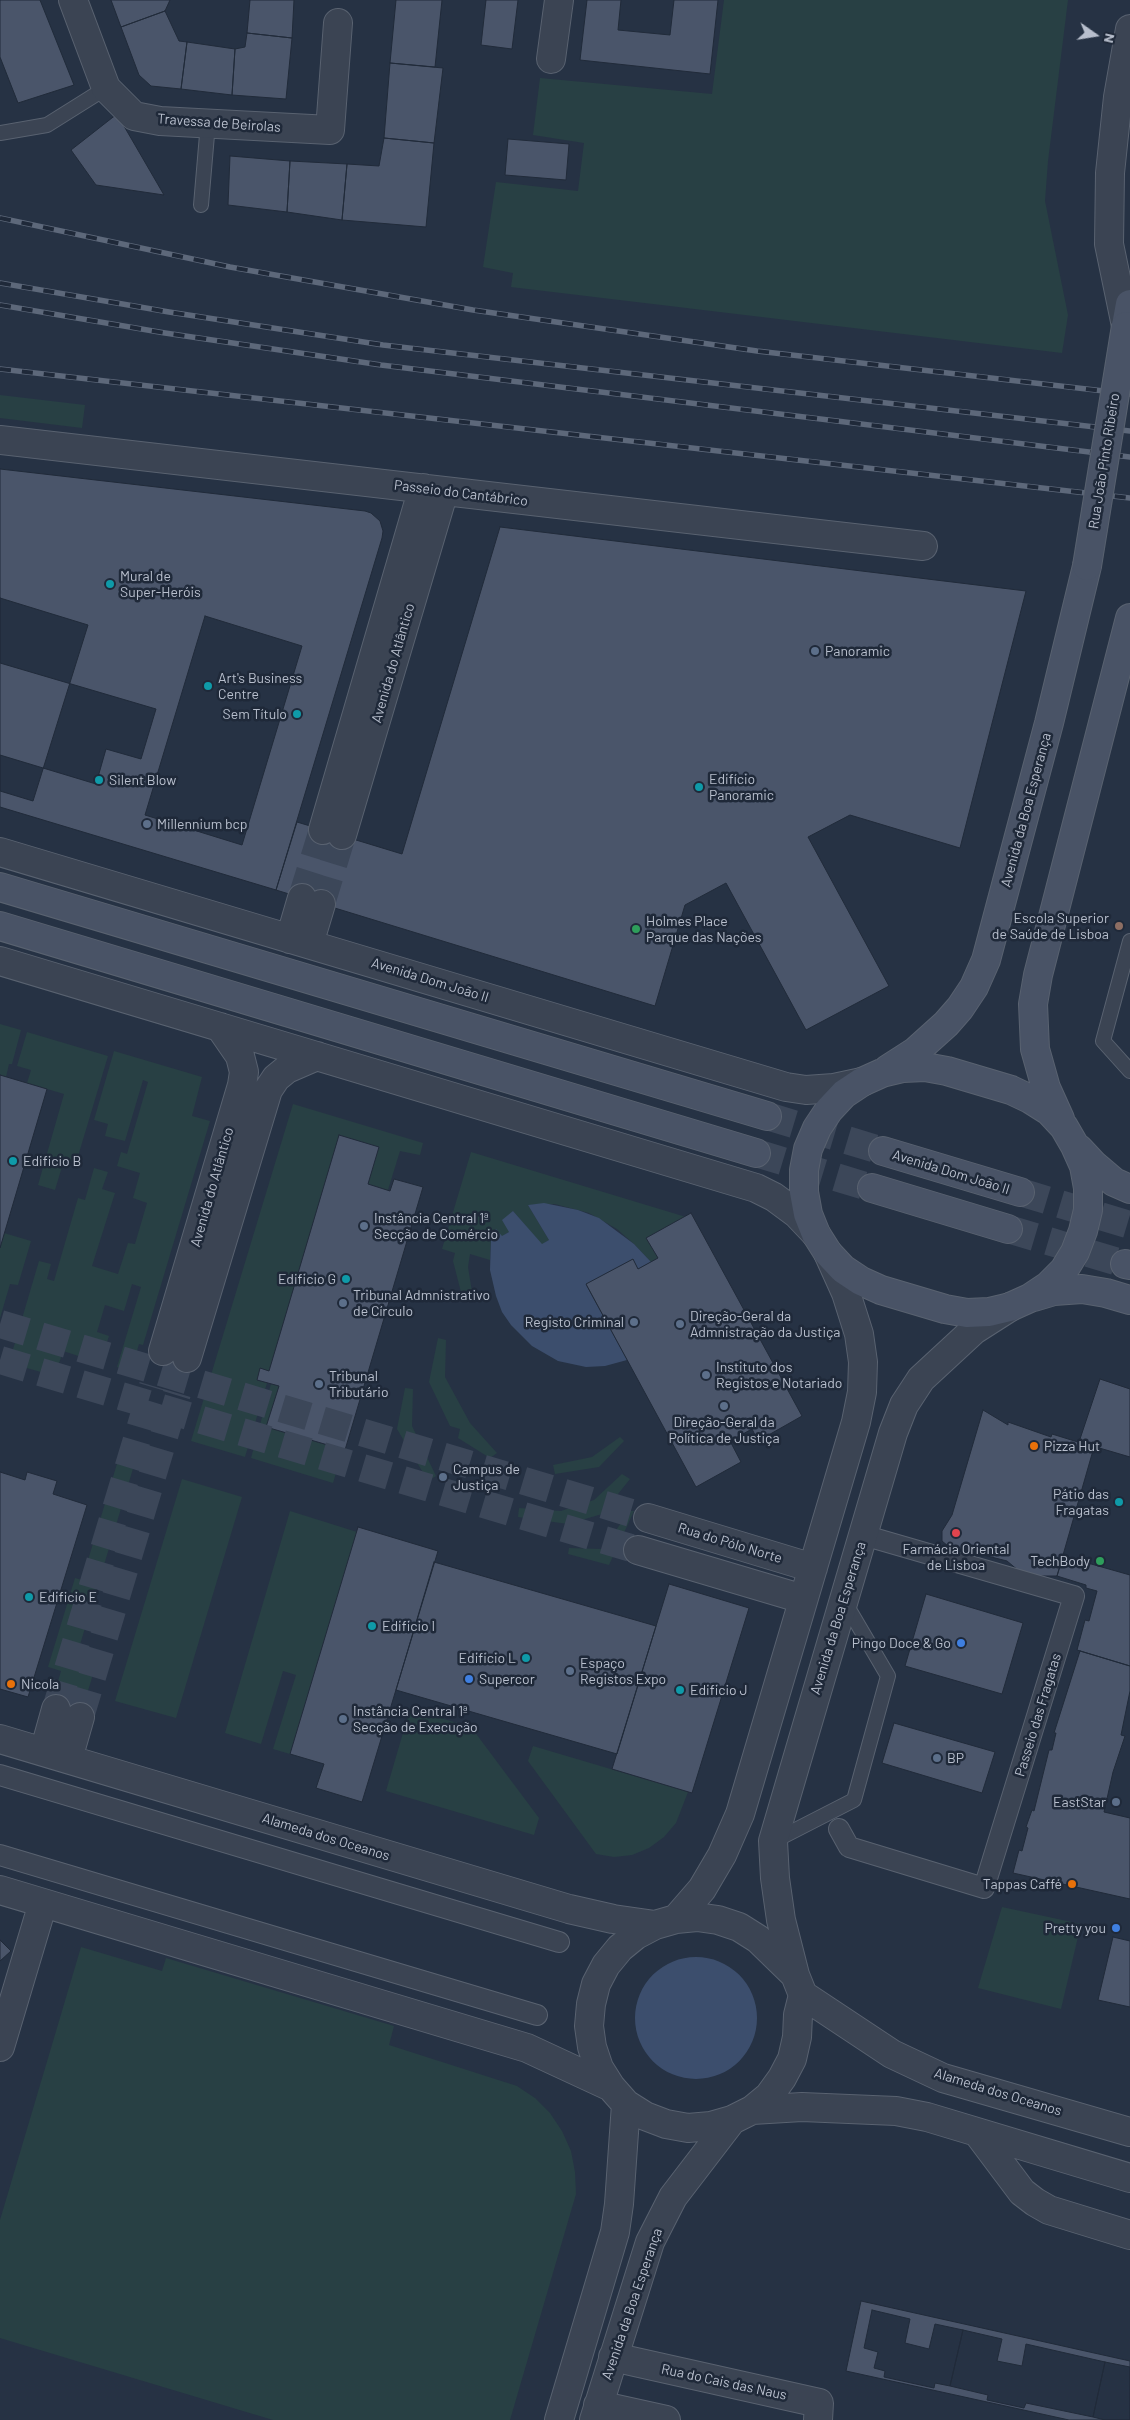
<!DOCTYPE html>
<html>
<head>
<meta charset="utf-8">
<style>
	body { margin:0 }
	#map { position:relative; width:1130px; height:2420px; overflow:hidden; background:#263244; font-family:Barlow,sans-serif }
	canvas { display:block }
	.north { position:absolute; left:1070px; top:10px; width:50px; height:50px; -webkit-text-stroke:4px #1f2939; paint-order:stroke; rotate:103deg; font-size:14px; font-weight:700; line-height:20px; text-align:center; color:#b8bfcd }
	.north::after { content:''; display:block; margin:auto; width:18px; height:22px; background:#b8bfcd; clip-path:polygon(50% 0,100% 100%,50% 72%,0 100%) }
</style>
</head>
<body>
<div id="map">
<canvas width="1130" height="2420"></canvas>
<div class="north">N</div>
</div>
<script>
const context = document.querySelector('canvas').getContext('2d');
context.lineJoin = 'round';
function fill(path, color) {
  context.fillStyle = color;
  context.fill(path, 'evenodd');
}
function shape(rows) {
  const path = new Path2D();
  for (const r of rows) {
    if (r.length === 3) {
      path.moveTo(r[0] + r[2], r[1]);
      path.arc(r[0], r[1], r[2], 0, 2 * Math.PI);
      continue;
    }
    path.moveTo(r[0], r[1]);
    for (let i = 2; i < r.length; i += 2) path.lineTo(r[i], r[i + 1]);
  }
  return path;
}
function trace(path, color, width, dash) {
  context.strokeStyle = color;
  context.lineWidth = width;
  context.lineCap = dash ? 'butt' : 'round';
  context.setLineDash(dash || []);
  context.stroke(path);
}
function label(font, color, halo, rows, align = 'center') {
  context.font = font + ' Barlow,sans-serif';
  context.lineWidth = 5;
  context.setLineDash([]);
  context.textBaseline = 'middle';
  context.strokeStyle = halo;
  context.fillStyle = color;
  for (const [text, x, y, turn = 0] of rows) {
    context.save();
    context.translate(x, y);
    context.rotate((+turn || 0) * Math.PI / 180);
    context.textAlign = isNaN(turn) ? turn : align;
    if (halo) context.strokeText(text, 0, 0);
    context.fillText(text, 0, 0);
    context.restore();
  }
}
fill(shape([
	[724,0,1068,0,1048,161,1045,201,1068,315,1062,353,511,287,513,273,483,267,496,182,578,191,584,143,533,135,540,78,712,94],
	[0,395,85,405,82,428,0,418],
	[0,1024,21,1030,12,1064,9,1064,6,1077,0,1075],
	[27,1032,108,1056,76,1163,64,1160,55,1190,38,1185,64,1094,27,1083,31,1070,17,1066],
	[114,1051,202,1077,192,1116,210,1121,143,1345,139,1344,131,1372,117,1367,141,1287,132,1284,124,1311,105,1305,97,1332,109,1336,100,1363,63,1351,55,1376,9,1363,39,1261,51,1264,47,1279,54,1281,78,1198,85,1200,94,1168,108,1172,102,1189,115,1193,92,1266,118,1274,128,1243,135,1244,147,1203,133,1198,140,1173,117,1166,121,1152,127,1154,148,1082,143,1080,125,1141,105,1136,108,1124,94,1120],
	[293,1104,423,1143,420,1155,400,1151,388,1190,368,1184,379,1147,339,1135,269,1371,260,1368,257,1380,267,1383,245,1457,191,1441],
	[471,1152,686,1217,647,1238,658,1258,651,1262,634,1244,617,1229,589,1213,555,1204,528,1205,549,1240,542,1245,513,1211,509,1232,503,1236,491,1238,490,1260,470,1254,468,1267,473,1298,463,1300,453,1261,455,1253,442,1249],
	[4,1233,31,1241,18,1285,10,1284,0,1318,0,1248],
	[438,1338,446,1340,445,1377,470,1423,497,1453,490,1458,458,1438,460,1429,450,1426,429,1382],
	[271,1384,279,1386,266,1427,343,1450,333,1483,251,1458],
	[405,1388,413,1389,412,1426,436,1476,428,1481,397,1429],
	[620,1437,624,1441,599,1467,555,1474,553,1465,592,1457],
	[122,1447,138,1452,79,1648,99,1655,87,1694,57,1685,61,1671,48,1667,75,1578,82,1580],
	[622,1474,630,1479,602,1514,568,1524,518,1517,519,1508,561,1511,594,1500],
	[182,1479,242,1497,176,1718,115,1701],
	[290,1511,357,1532,290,1754,273,1749,296,1675,283,1671,261,1744,225,1733],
	[630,1511,634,1511,609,1565,568,1554,569,1548,602,1549],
	[410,1709,471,1727,539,1818,534,1835,386,1791],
	[533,1746,688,1792,676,1823,664,1837,649,1848,632,1855,614,1857,596,1854,528,1761],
	[1002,1907,1081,1924,1061,2009,978,1988],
	[81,1947,162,1971,166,1958,394,2026,389,2045,517,2086,535,2098,550,2113,562,2131,571,2151,575,2172,576,2194,510,2420,273,2420,0,2338,0,2220]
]), '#284044');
fill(shape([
	[544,1203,578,1210,599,1218,634,1244,651,1262,638,1269,633,1259,586,1285,627,1360,605,1366,586,1367,558,1361,532,1346,511,1325,502,1312,496,1296,490,1270,491,1238,496,1229,502,1236,509,1232,502,1220,513,1211,542,1244,549,1240,528,1205],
	[696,2018,61]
]), '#3c4e6d');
const building = shape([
	[0,0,40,0,74,85,18,103,0,57,0,0],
	[111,0,170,0,165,11,121,27,111,0],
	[250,0,294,0,292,38,247,33,250,0],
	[396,0,442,0,435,67,390,63,396,0],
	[486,0,518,0,512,49,481,45,486,0],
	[587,0,621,0,618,30,670,35,674,0,718,0,710,74,580,60,587,0],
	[165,11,179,41,187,42,181,89,151,86,139,75,121,27,165,11],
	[247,33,292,38,286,99,232,95,235,49,245,47,247,33],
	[187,42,235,49,232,95,181,89,187,42],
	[390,63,443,68,434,143,384,138,390,63],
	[117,114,164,195,96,185,71,150,117,114],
	[384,138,434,143,426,227,342,220,347,164,379,166,384,138],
	[508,139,569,144,566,180,505,175,508,139],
	[230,156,290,161,287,212,228,205,230,156],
	[290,161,347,164,342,220,287,212,290,161],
	[0,469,365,511,371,513,380,521,383,531,382,538,276,890,0,807,0,755,96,784,106,749,141,759,156,709,0,663,0,469],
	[500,527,1026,591,960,848,850,815,808,837,889,986,806,1030,726,883,685,905,655,1006,276,890,297,822,402,854,500,527],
	[0,598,88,625,33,801,0,791,0,598],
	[205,616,302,646,242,845,145,815,205,616],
	[0,1075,47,1089,0,1248,0,1075],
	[339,1135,379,1147,368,1184,390,1191,394,1179,423,1187,345,1450,266,1427,279,1386,257,1380,260,1368,269,1371,339,1135],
	[691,1213,802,1416,758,1441,752,1429,730,1441,741,1462,696,1487,586,1284,633,1259,638,1269,658,1258,646,1238,691,1213],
	[1100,1379,1130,1389,1130,1457,1079,1442,1100,1379],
	[983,1410,1008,1425,1008,1422,1051,1437,1052,1434,1094,1447,1057,1576,1037,1576,1019,1571,1007,1561,948,1546,942,1541,942,1531,952,1515,983,1410],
	[0,1472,25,1480,27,1472,57,1481,53,1494,87,1505,28,1697,0,1689,0,1472],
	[358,1527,438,1551,362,1802,316,1788,324,1764,290,1754,358,1527],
	[1063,1556,1130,1575,1130,1666,1077,1650,1085,1620,1089,1621,1097,1591,1086,1588,1086,1585,1057,1576,1063,1556],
	[434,1562,656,1626,617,1754,396,1690,434,1562],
	[669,1584,749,1608,692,1793,612,1769,669,1584],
	[926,1594,1023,1623,1002,1694,905,1666,926,1594],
	[1080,1651,1130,1666,1130,1691,1121,1735,1125,1736,1113,1772,1104,1812,1130,1818,1130,1899,1013,1873,1019,1850,1022,1851,1028,1828,1026,1827,1032,1810,1034,1811,1049,1750,1052,1750,1056,1733,1054,1733,1080,1651],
	[894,1723,995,1752,982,1793,882,1763,894,1723],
	[1113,1937,1130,1941,1130,2007,1098,2000,1113,1937],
	[0,1940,11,1951,0,1961,0,1940],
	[861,2301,1130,2361,1130,2420,1069,2420,846,2371,861,2301],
	[872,2310,910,2319,905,2343,929,2349,935,2324,963,2330,950,2386,935,2383,934,2388,884,2377,885,2371,874,2368,878,2352,864,2348,872,2310],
	[963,2330,1002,2339,997,2361,1022,2366,1026,2344,1105,2362,1093,2417,1026,2403,1024,2408,987,2400,988,2395,950,2386,963,2330],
	[1105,2362,1130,2367,1130,2420,1105,2420,1093,2417,1105,2362]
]);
fill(building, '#4a556a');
trace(building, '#212b3a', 1);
trace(shape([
	[302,898,323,830],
	[321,904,342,835],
	[0,1324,648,1518],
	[0,1360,638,1550],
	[56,1709,153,1386],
	[80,1717,177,1393]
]), '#3c4759', 28, [28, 14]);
trace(shape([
	[767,1116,883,1151],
	[756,1153,872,1188],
	[1020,1192,1130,1225],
	[1008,1229,1125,1264]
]), '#3c4759', 28, [28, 14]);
const service = shape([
	[0,133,47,125,106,88],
	[201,205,208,123],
	[1130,941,1103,1041,1130,1071],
	[774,1841,854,1800,888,1676,844,1601]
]);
const pedestrian = shape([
	[0,1775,559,1942],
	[839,1829,849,1847,984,1888,1074,1596,863,1535],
	[0,1855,537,2015]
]);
const minor = shape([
	[73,0,106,88,134,116,160,121,330,130,338,23],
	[551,59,559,0],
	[1126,326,1109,244,1110,173,1118,97,1130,29],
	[0,440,923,546],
	[323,830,423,488],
	[342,835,444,491],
	[0,852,786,1087,806,1090,834,1088,862,1082],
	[290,939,302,898],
	[309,944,321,904],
	[0,961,756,1188,774,1197,797,1214,816,1234],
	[163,1351,242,1085,244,1072,240,1056,220,1027],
	[187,1358,268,1090,276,1078,287,1069,317,1056],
	[648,1518,813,1568],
	[638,1550,803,1599],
	[0,1739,569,1909,613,1919,655,1925],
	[44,1752,56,1709],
	[68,1759,80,1717],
	[0,1890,527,2048,611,2087],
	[697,1917,718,1920,739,1927,758,1939,795,1975,803,1995,798,2015,797,2037,792,2059,782,2078,769,2096,752,2110,732,2120,711,2126,688,2128,666,2124,645,2116,626,2104,611,2087,599,2068,592,2047,589,2026,591,2004,596,1984,606,1965,620,1948,636,1935,655,1925,676,1919,697,1917],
	[676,1919,702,1889,722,1855,740,1814,856,1422,862,1392,863,1362,859,1334,846,1293,828,1253],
	[795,1975,781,1920,775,1878,773,1841,893,1433,904,1405,921,1379,974,1330,1010,1307],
	[803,1995,892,2054,943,2078,1130,2132],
	[0,2047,43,1903],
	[752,2110,802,2107,896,2111,927,2117,1130,2178],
	[977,2132,1022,2192,1035,2202,1049,2210,1130,2235],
	[613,2357,819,2403,818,2420],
	[598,2405,666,2420],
	[559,2420,615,2232,619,2204,626,2104],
	[594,2420,650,2242,673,2197,732,2120]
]);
const secondary = shape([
	[1126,326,1130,304],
	[0,887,767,1116],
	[0,926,756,1153],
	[925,1067,947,1071,1011,1090,1030,1099,1049,1111,1064,1127,1075,1146,1084,1166,1088,1188,1088,1210,1083,1231,1075,1252,1064,1270,1048,1286,1030,1298,1010,1307,989,1312,967,1313,945,1309,881,1290,861,1281,843,1269,828,1253,816,1234,808,1214,804,1192,804,1170,808,1149,817,1128,829,1110,844,1094,862,1082,882,1073,903,1068,925,1067],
	[888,1069,916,1051,946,1024,960,1008,974,987,986,960,1049,723,1087,566],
	[1060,1119,1046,1088,1035,1049,1033,1004,1038,975,1130,618],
	[1079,1149,1094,1165,1114,1182,1130,1189],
	[883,1151,1020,1192],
	[872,1188,1008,1229],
	[1125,1264,1130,1265],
	[1034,1297,1054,1291,1082,1289,1106,1293,1130,1300]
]);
trace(service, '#596270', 16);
trace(pedestrian, '#596270', 22);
trace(minor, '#596270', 30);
trace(secondary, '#596270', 30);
trace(service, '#3b4453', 14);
trace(pedestrian, '#3b4453', 20);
trace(minor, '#3b4453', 28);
trace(secondary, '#495366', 28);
const rail = shape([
	[0,218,230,267,473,310,757,351,1130,394],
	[0,283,169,312,383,345,1130,431],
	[0,305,165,333,381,365,1130,457],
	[0,369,1130,498]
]);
trace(rail, '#5d687a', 5.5);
trace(rail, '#1f2939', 4, [11]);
const secondaryBridge = shape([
	[1087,566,1126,326]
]);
trace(secondaryBridge, '#596270', 30, []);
trace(secondaryBridge, '#495366', 28);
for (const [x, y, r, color] of [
	[110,584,5,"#0f9aa8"],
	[815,651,5,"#5c6f8a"],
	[208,686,5,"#0f9aa8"],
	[297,714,5,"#0f9aa8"],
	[99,780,5,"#0f9aa8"],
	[699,787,5,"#0f9aa8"],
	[147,824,5,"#5c6f8a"],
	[1119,926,5,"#8d6e63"],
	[636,929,5,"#2e9e5b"],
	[13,1161,5,"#0f9aa8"],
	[364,1226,5,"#5c6f8a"],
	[346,1279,5,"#0f9aa8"],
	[343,1303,5,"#5c6f8a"],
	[634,1322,5,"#5c6f8a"],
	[680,1324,5,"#5c6f8a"],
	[706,1375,5,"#5c6f8a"],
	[319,1384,5,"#5c6f8a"],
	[724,1406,5,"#5c6f8a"],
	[1034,1446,5,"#e8710a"],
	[443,1477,5,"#5c6f8a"],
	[1119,1502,5,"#0f9aa8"],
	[956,1533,5,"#e0444e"],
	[1100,1561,5,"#2e9e5b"],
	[29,1597,5,"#0f9aa8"],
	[372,1626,5,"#0f9aa8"],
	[961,1643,5,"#3f7fe0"],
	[526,1658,5,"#0f9aa8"],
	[570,1671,5,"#5c6f8a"],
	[469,1679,5,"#3f7fe0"],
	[11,1684,5,"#e8710a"],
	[680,1690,5,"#0f9aa8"],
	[343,1719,5,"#5c6f8a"],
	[937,1758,5,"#5c6f8a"],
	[1116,1802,5,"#5c6f8a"],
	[1072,1884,5,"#e8710a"],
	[1116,1928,5,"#3f7fe0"]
]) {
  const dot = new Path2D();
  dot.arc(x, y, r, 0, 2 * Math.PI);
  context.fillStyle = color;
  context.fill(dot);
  trace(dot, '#1f2939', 2);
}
label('14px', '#b8bfcd', '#1f2939', [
	["Travessa de Beirolas",219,123,4],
	["Rua João Pinto Ribeiro",1104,461,-81],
	["Passeio do Cantábrico",461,493,7],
	["Avenida do Atlântico",393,663,-74],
	["Avenida da Boa Esperança",1026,810,-75],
	["Avenida Dom João II",430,980,17],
	["Avenida Dom João II",951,1172,17],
	["Avenida do Atlântico",212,1187,-74],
	["Rua do Pólo Norte",730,1543,17],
	["Avenida da Boa Esperança",838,1618,-73],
	["Passeio das Fragatas",1038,1715,-73],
	["Alameda dos Oceanos",326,1837,17],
	["Alameda dos Oceanos",998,2092,17],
	["Avenida da Boa Esperança",632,2304,-71],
	["Rua do Cais das Naus",724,2382,12]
]);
label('14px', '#b8bfcd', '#1f2939', [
	["Mural de",120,576],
	["Super-Heróis",120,592],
	["Panoramic",825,651],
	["Art's Business",218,678],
	["Centre",218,694],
	["Sem Título",287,714,"right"],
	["Edifício",709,779],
	["Panoramic",709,795],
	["Silent Blow",109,780],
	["Millennium bcp",157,824],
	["Escola Superior",1109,918,"right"],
	["de Saúde de Lisboa",1109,934,"right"],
	["Holmes Place",646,921],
	["Parque das Nações",646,937],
	["Edificio B",23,1161],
	["Instância Central 1ª",374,1218],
	["Secção de Comércio",374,1234],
	["Edificio G",336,1279,"right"],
	["Tribunal Admnistrativo",353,1295],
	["de Círculo",353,1311],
	["Direção-Geral da",690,1316],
	["Admnistração da Justiça",690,1332],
	["Registo Criminal",624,1322,"right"],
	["Instituto dos",716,1367],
	["Registos e Notariado",716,1383],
	["Tribunal",329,1376],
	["Tributário",329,1392],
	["Direção-Geral da",724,1422,"center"],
	["Política de Justiça",724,1438,"center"],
	["Pizza Hut",1044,1446],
	["Campus de",453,1469],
	["Justiça",453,1485],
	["Pátio das",1109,1494,"right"],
	["Fragatas",1109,1510,"right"],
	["Farmácia Oriental",956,1549,"center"],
	["de Lisboa",956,1565,"center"],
	["TechBody",1090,1561,"right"],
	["Edificio E",39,1597],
	["Edificio I",382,1626],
	["Pingo Doce & Go",951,1643,"right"],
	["Edificio L",516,1658,"right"],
	["Espaço",580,1663],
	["Registos Expo",580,1679],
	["Supercor",479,1679],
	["Nicola",21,1684],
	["Edificio J",690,1690],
	["Instância Central 1ª",353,1711],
	["Secção de Execução",353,1727],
	["BP",947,1758],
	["EastStar",1106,1802,"right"],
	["Tappas Caffé",1062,1884,"right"],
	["Pretty you",1106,1928,"right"]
], 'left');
</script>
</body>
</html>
